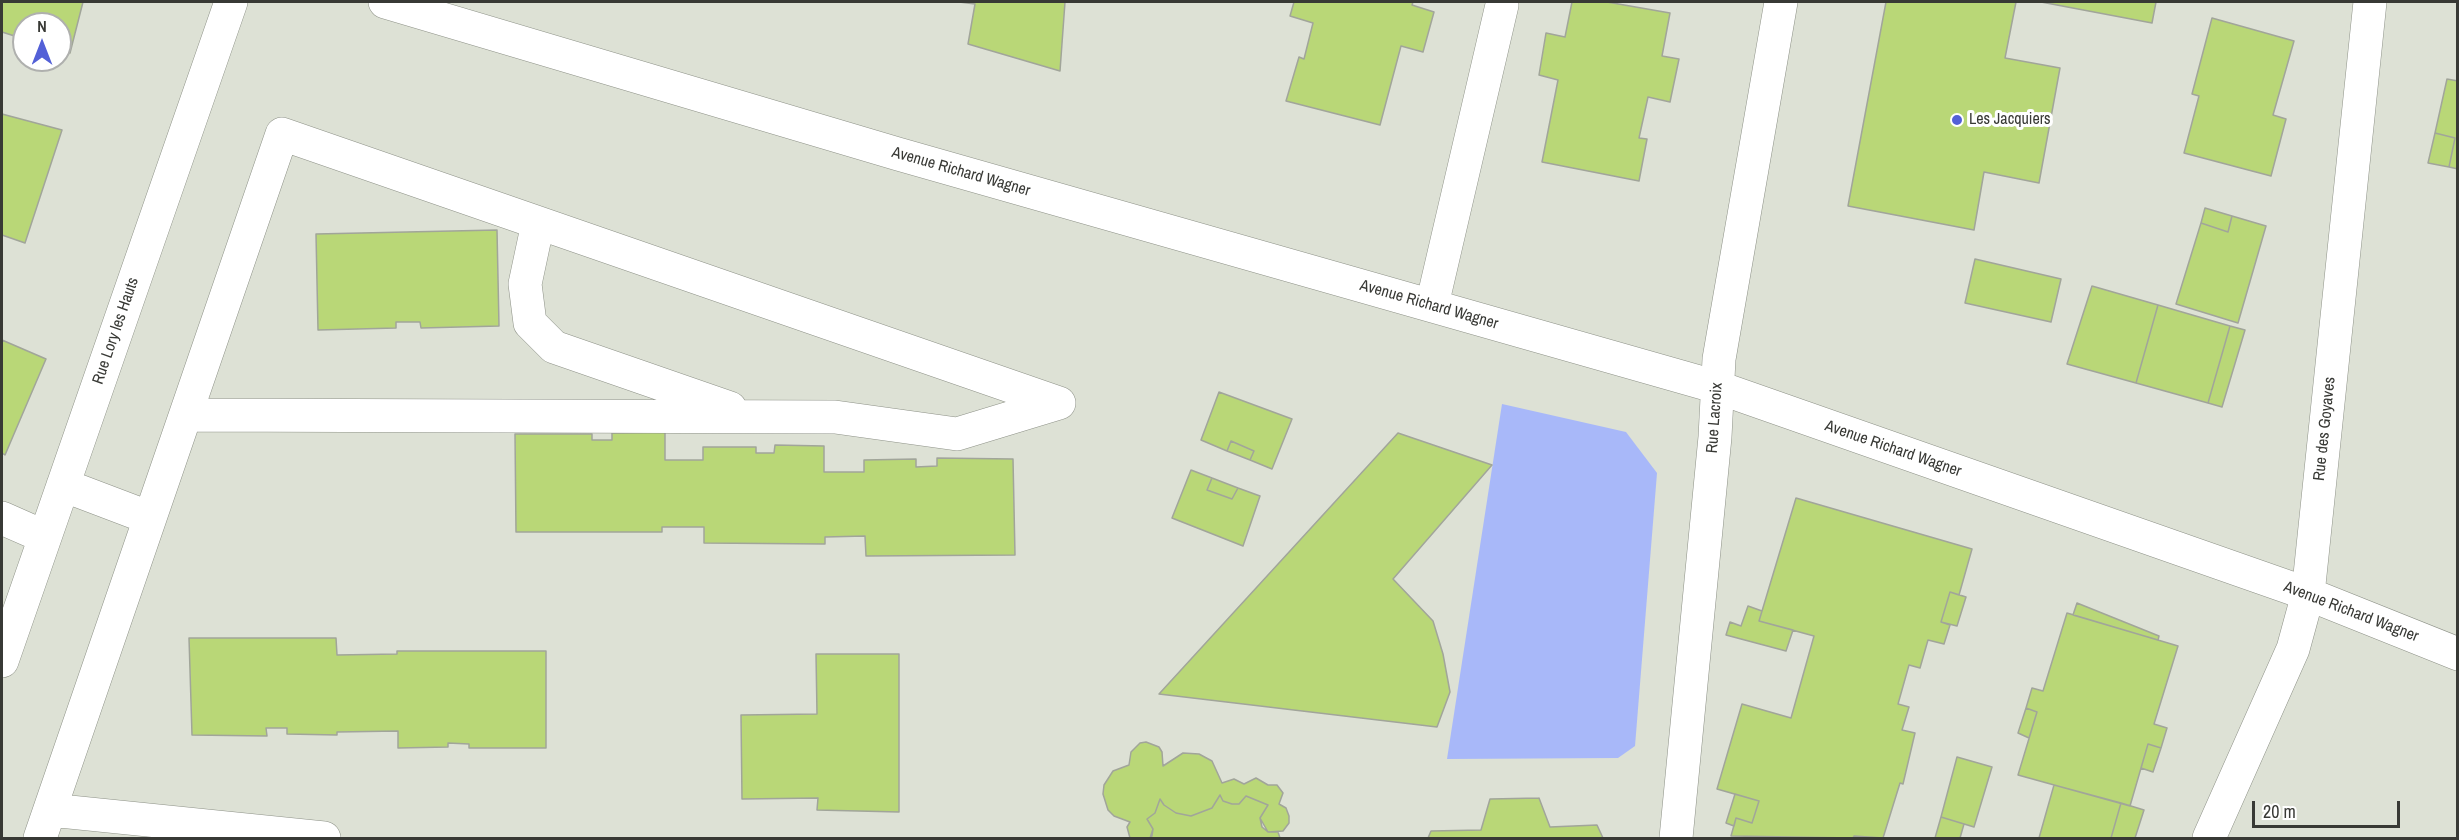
<!DOCTYPE html>
<html>
<head>
<meta charset="utf-8">
<style>
	body { margin:0 }
	#map { position:relative; width:2459px; height:840px; overflow:hidden; background:#dde1d5; font-family:"Archivo Narrow",sans-serif }
	canvas { display:block }
	.frame { position:absolute; inset:0; border:3px solid #383935; pointer-events:none }
	.north { position:absolute; left:12px; top:12px; width:60px; height:60px; box-sizing:border-box; background:#fff; border:2px solid #afb0ae; border-radius:50%; rotate:0deg; font-size:16px; font-weight:700; line-height:24px; text-align:center; color:#383935 }
	.north::after { content:''; display:block; margin:auto; width:21px; height:27px; background:#5360d7; clip-path:polygon(50% 0,100% 100%,50% 72%,0 100%) }
	.scale { position:absolute; left:2252px; top:801px; width:148px; height:27px; box-sizing:border-box; border:3px solid #383935; border-top:0; padding-left:8px; font-size:18px; line-height:21px; white-space:nowrap; color:#383935; -webkit-text-stroke:4px #fff; paint-order:stroke }
</style>
</head>
<body>
<div id="map">
<canvas width="2459" height="840"></canvas>
<div class="frame"></div>
<div class="north">N</div>
<div class="scale">20 m</div>
</div>
<script>
const context = document.querySelector('canvas').getContext('2d');
context.lineJoin = 'round';
function fill(path, color) {
  context.fillStyle = color;
  context.fill(path, 'evenodd');
}
function shape(rows) {
  const path = new Path2D();
  for (const r of rows) {
    path.moveTo(r[0], r[1]);
    for (let i = 2; i < r.length; i += 2) path.lineTo(r[i], r[i + 1]);
  }
  return path;
}
function trace(path, color, width, dash) {
  context.strokeStyle = color;
  context.lineWidth = width;
  context.lineCap = dash ? 'butt' : 'round';
  context.setLineDash(dash || []);
  context.stroke(path);
}
function label(font, color, halo, rows, align = 'center') {
  context.font = font + ' "Archivo Narrow",sans-serif';
  context.lineWidth = 6;
  context.setLineDash([]);
  context.textBaseline = 'middle';
  context.strokeStyle = halo;
  context.fillStyle = color;
  for (const [text, x, y, turn = 0] of rows) {
    context.save();
    context.translate(x, y);
    context.rotate((+turn || 0) * Math.PI / 180);
    context.textAlign = isNaN(turn) ? turn : align;
    if (halo) context.strokeText(text, 0, 0);
    context.fillText(text, 0, 0);
    context.restore();
  }
}
fill(shape([
	[1502,404,1626,432,1657,473,1635,746,1618,758,1447,759]
]), '#a8b8f9');
const building = shape([
	[2,2,83,2,70,53,60,50,60,24,24,24,24,39,2,32,2,2],
	[959,2,1065,2,1060,71,968,44,975,4,959,2],
	[1294,2,1413,2,1412,5,1434,12,1423,52,1401,46,1380,125,1286,101,1299,57,1304,59,1313,23,1290,16,1294,2],
	[1572,2,1607,2,1670,13,1662,56,1679,59,1670,102,1648,97,1639,138,1647,139,1639,181,1542,162,1558,80,1539,75,1546,33,1565,37,1572,2],
	[1886,2,2016,2,2005,58,2060,68,2039,183,1984,172,1974,230,1848,206,1886,2],
	[2041,2,2156,2,2152,23,2041,2],
	[2212,18,2294,41,2273,115,2286,119,2271,176,2184,153,2199,96,2192,94,2212,18],
	[2447,79,2458,81,2458,169,2449,167,2455,138,2435,133,2447,79],
	[2,114,62,130,25,243,2,235,2,114],
	[2435,133,2455,138,2449,167,2428,163,2435,133],
	[2205,208,2232,216,2228,232,2201,223,2205,208],
	[2232,216,2266,226,2238,323,2176,304,2201,223,2228,232,2232,216],
	[497,230,499,326,421,328,420,322,396,322,396,328,318,330,316,234,497,230],
	[1975,259,2061,279,2051,322,1965,303,1975,259],
	[2092,286,2158,305,2136,383,2067,364,2092,286],
	[2158,305,2230,326,2208,403,2136,383,2158,305],
	[2230,326,2245,330,2222,407,2208,403,2230,326],
	[2,340,46,359,5,455,2,453,2,340],
	[1219,392,1292,419,1272,469,1250,460,1254,451,1231,441,1227,451,1201,440,1219,392],
	[665,432,665,460,703,460,703,447,756,447,756,453,774,453,775,445,824,446,824,472,864,472,864,460,916,459,916,467,937,466,937,458,1013,459,1015,555,866,556,865,536,825,537,825,544,704,543,704,527,662,527,662,532,516,532,515,434,592,434,592,440,612,440,612,433,665,432],
	[1398,433,1492,465,1393,579,1433,621,1443,654,1450,692,1437,727,1159,694,1398,433],
	[1231,441,1254,451,1250,460,1227,451,1231,441],
	[1191,470,1212,478,1207,490,1232,499,1238,488,1260,496,1243,546,1172,518,1191,470],
	[1212,478,1238,488,1232,499,1207,490,1212,478],
	[1796,498,1972,549,1959,595,1950,592,1941,622,1950,625,1944,644,1928,640,1920,668,1909,665,1898,704,1909,707,1902,730,1915,733,1903,784,1900,783,1883,838,1854,836,1853,838,1731,836,1736,818,1752,823,1759,801,1717,789,1742,704,1791,718,1814,636,1759,621,1796,498],
	[1950,592,1966,597,1957,626,1941,622,1950,592],
	[2077,603,2159,636,2158,640,2073,615,2077,603],
	[1748,606,1762,611,1759,621,1793,630,1786,651,1726,635,1730,622,1741,626,1748,606],
	[2067,613,2178,646,2154,724,2167,728,2161,748,2148,744,2130,806,2018,775,2037,712,2026,708,2032,688,2043,691,2067,613],
	[189,638,336,638,337,655,397,654,397,651,546,651,546,748,469,748,469,744,448,743,448,747,398,748,398,731,337,732,337,735,287,734,287,728,266,728,267,736,192,735,189,638],
	[816,654,899,654,899,812,817,810,818,798,742,799,741,715,817,714,816,654],
	[2026,708,2037,712,2029,738,2018,733,2026,708],
	[1146,742,1159,747,1162,752,1163,766,1183,753,1199,754,1212,761,1222,783,1234,779,1244,784,1256,778,1268,785,1277,785,1283,793,1279,804,1286,808,1289,816,1289,823,1283,831,1268,832,1260,818,1268,805,1246,796,1239,804,1232,804,1223,801,1220,795,1212,808,1191,816,1176,813,1164,805,1160,799,1155,813,1147,819,1153,829,1152,836,1150,838,1130,838,1127,827,1130,822,1114,816,1108,810,1103,794,1104,785,1113,771,1129,765,1131,752,1140,743,1146,742],
	[2148,744,2161,748,2153,772,2141,768,2148,744],
	[1957,757,1992,767,1974,827,1941,817,1957,757],
	[2054,785,2121,803,2111,838,2039,838,2054,785],
	[1735,794,1759,801,1752,823,1736,818,1734,826,1726,823,1735,794],
	[1220,795,1223,801,1232,804,1239,804,1246,796,1268,805,1260,818,1262,827,1268,832,1278,832,1280,838,1150,838,1153,829,1147,819,1155,813,1160,799,1164,805,1176,813,1191,816,1212,808,1220,795],
	[1539,798,1550,827,1597,825,1603,838,1428,838,1431,831,1481,830,1490,799,1539,798],
	[2121,803,2144,810,2135,838,2111,838,2121,803],
	[1941,817,1964,824,1960,838,1935,838,1941,817]
]);
fill(building, '#b9d777');
trace(building, '#a1a59a', 1.5);
const minor = shape([
	[385,2,898,154,1717,387,2308,594,2458,654],
	[538,223,525,284,530,323,554,347,730,408],
	[1432,305,1502,5],
	[186,415,835,417,957,434,1059,403],
	[63,485,150,518],
	[2,518,45,537],
	[2,661,231,2],
	[50,810,324,838],
	[40,838,282,134,1059,403],
	[1676,838,1715,437,1719,359,1781,2],
	[2209,838,2293,649,2308,594,2370,2]
]);
trace(minor, '#8e9288', 34);
trace(minor, '#fff', 33);
for (const [x, y, r, color] of [
	[1957,120,6,"#5360d7"]
]) {
  const dot = new Path2D();
  dot.arc(x, y, r, 0, 2 * Math.PI);
  context.fillStyle = color;
  context.fill(dot);
  trace(dot, '#fff', 2);
}
label('16px', '#383935', '#fff', [
	["Les Jacquiers",1969,120]
], 'left');
label('16px', '#383935', '#fff', [
	["Avenue Richard Wagner",961,172,16],
	["Avenue Richard Wagner",1429,305,16],
	["Rue Lory les Hauts",116,331,-71],
	["Rue Lacroix",1715,418,-86],
	["Rue des Goyaves",2325,429,-84],
	["Avenue Richard Wagner",1893,449,19],
	["Avenue Richard Wagner",2351,612,21]
]);
</script>
</body>
</html>
